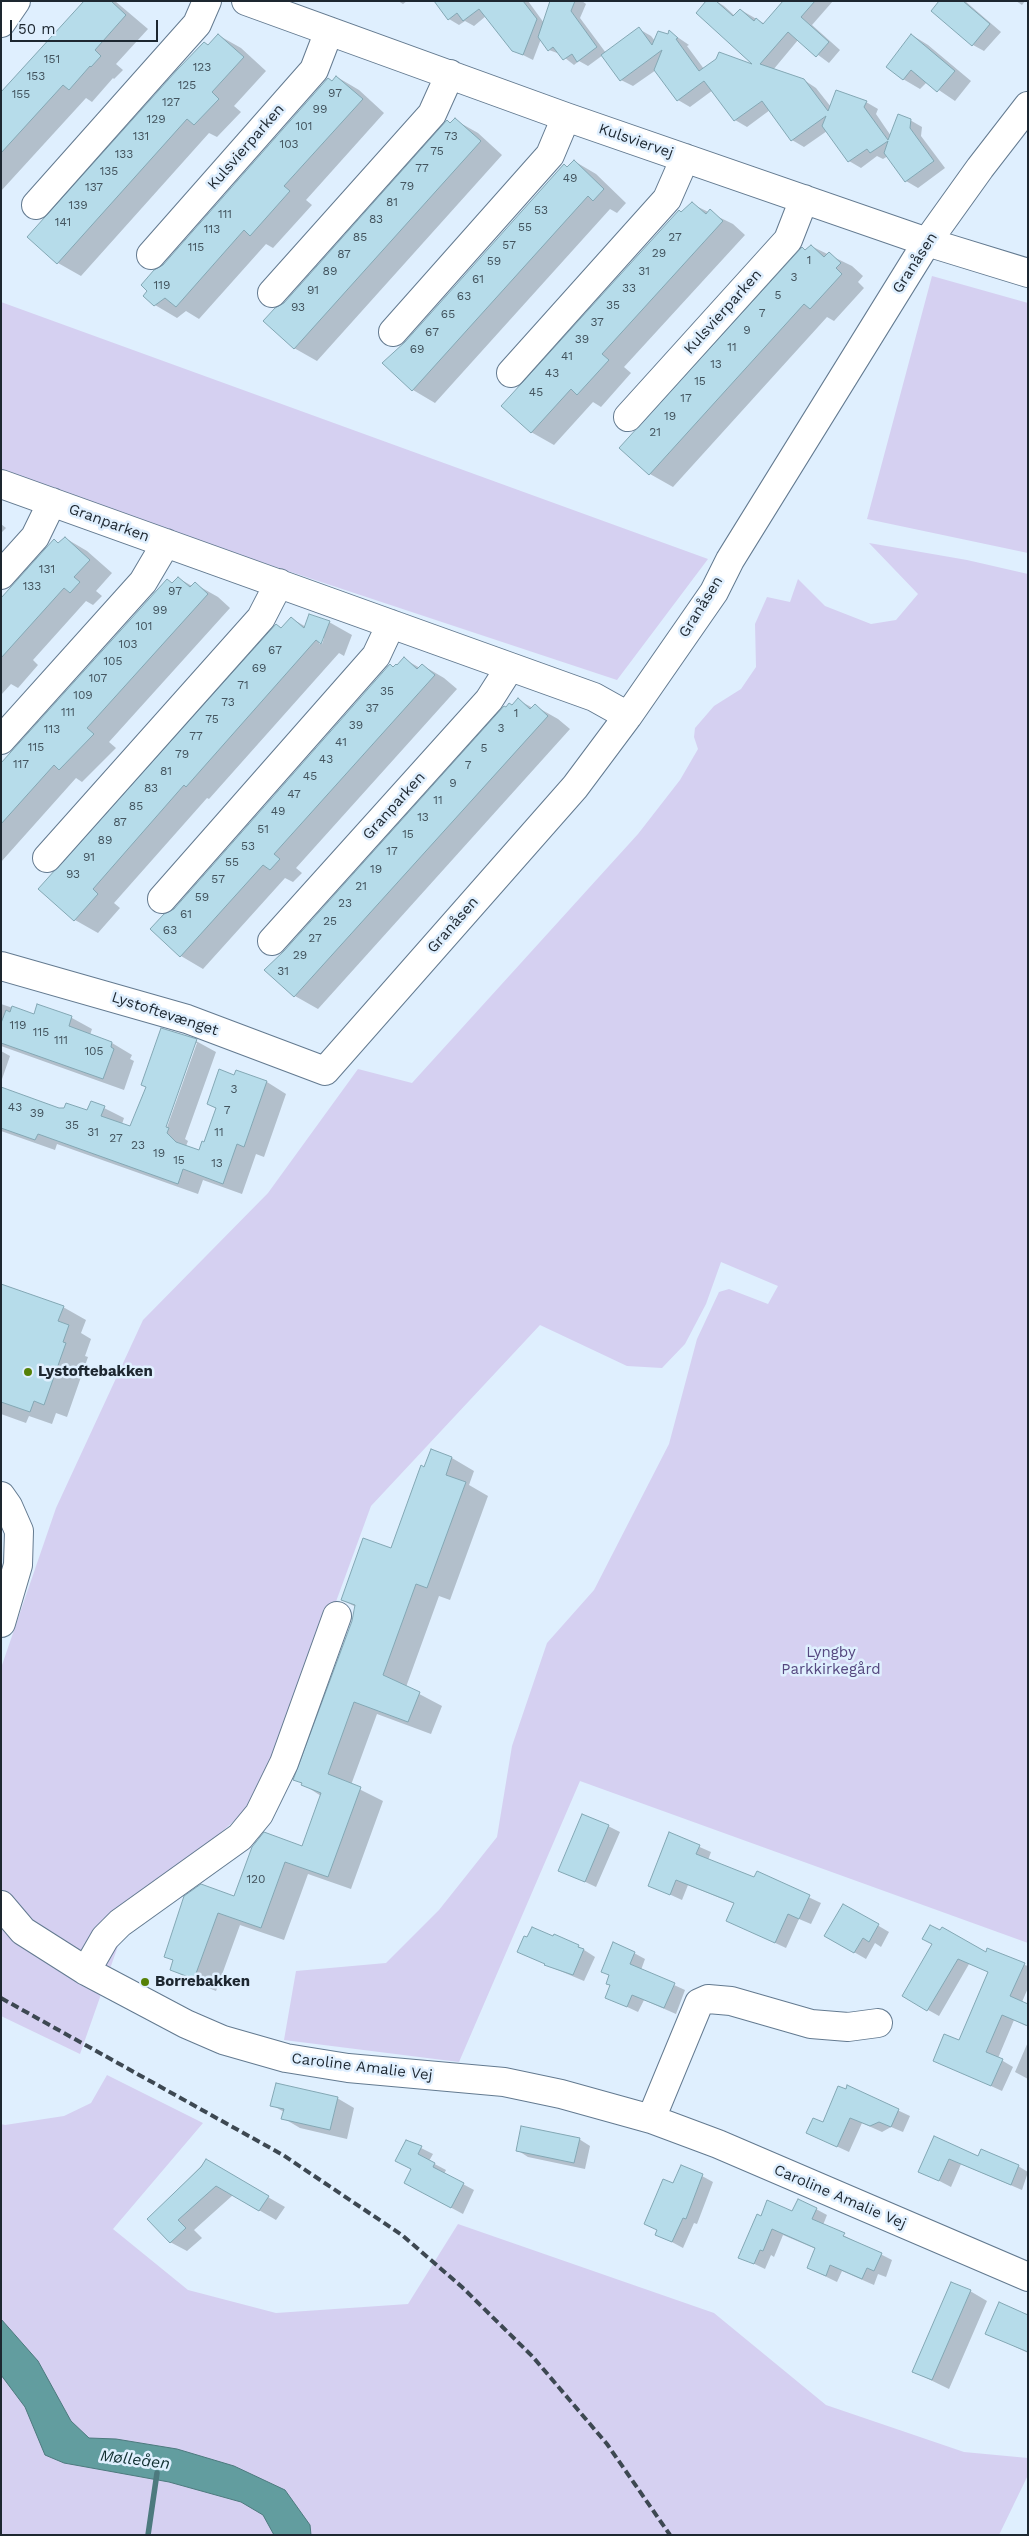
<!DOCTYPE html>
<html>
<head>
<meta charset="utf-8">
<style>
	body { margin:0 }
	#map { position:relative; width:1029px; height:2536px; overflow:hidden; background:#dfeffe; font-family:"Work Sans",sans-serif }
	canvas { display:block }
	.frame { position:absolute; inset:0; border:2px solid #1d2730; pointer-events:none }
	.scale { position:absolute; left:10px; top:20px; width:148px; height:22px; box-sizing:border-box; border:2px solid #1d2730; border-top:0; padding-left:6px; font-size:15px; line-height:18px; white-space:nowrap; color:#1d2730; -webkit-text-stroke:4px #dfeffe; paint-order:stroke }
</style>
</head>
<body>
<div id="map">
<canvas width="1029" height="2536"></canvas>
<div class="frame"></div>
<div class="scale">50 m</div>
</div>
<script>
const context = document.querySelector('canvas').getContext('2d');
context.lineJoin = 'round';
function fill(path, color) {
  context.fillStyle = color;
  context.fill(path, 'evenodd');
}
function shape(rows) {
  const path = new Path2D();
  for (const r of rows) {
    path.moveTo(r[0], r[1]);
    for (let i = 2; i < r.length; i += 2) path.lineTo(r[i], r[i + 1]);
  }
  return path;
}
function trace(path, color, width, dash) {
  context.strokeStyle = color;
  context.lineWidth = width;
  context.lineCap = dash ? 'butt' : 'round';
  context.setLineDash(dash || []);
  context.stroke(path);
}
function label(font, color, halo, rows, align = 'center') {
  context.font = font + ' "Work Sans",sans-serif';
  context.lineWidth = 5;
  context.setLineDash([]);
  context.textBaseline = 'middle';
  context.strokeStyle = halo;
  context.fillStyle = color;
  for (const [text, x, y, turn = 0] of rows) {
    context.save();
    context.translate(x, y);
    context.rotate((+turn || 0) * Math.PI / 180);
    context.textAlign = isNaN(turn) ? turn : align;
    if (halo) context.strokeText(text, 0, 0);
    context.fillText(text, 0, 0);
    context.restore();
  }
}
fill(shape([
	[932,276,1028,303,1028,553,867,519],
	[1,302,708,559,617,680,1,476],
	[869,543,967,560,1028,574,1028,1943,580,1781,459,2062,284,2040,296,1971,386,1963,439,1910,497,1837,512,1746,547,1643,594,1590,669,1444,697,1339,719,1292,729,1289,768,1304,778,1286,721,1262,706,1304,685,1344,662,1368,627,1366,540,1325,371,1506,266,1793,130,1912,80,2054,1,2016,1,1668,56,1508,143,1320,268,1193,358,1069,412,1083,638,834,680,780,698,749,694,737,695,728,714,706,741,689,756,667,755,624,767,597,790,602,798,579,825,606,871,624,896,620,918,594],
	[107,2075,203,2123,113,2229,188,2290,276,2313,408,2304,458,2224,714,2313,826,2405,964,2452,1028,2458,1028,2475,999,2535,1,2535,1,2124,5,2125,64,2116,91,2103]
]), '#d5d0f1');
const water = shape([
	[1,2319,38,2361,71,2421,89,2438,116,2439,177,2449,234,2466,285,2490,310,2525,311,2535,274,2535,263,2515,241,2502,169,2482,64,2463,45,2455,25,2407,1,2375,1,2319]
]);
fill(water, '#629d9f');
trace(water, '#4d7a7e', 1);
fill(shape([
	[86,1,115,1,148,29,116,64,123,70,114,79,113,78,92,102,86,98,1,191,1,95],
	[398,1,407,1,403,4],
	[435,1,528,1,544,23,551,1,582,1,586,4,580,18,606,53,639,29,651,36,655,41,669,36,670,32,689,45,687,46,704,69,758,67,710,1,716,1,724,6,735,16,741,10,765,24,786,1,833,1,812,25,840,50,829,63,798,40,773,70,804,80,816,88,831,107,866,102,878,109,876,114,891,136,910,120,922,127,921,136,945,168,918,188,906,181,888,156,883,159,877,156,861,168,849,161,827,131,804,147,792,140,770,110,747,127,735,120,713,90,690,107,678,100,656,70,633,86,621,80,603,55,588,66,579,61,574,65,560,54,549,50,541,39,533,60,513,50,486,16,474,26,465,21,459,25,449,19],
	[941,1,965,1,1001,32,984,51,973,45],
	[1016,1,1025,1,1022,5],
	[218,35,241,48,266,71,234,106,241,112,217,137,209,133,81,276,58,263,29,237,205,43,209,46],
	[912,35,928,45,971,81,955,101,927,82,920,89,903,79],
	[337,77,359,90,384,113,306,200,312,205,273,248,266,244,199,319,186,311,177,318,155,305,149,291,164,266],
	[455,120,478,133,502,155,317,361,294,348,284,304],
	[574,161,596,174,626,203,617,213,610,209,435,403,413,390,406,343,564,165,568,167],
	[692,204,733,224,745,235,624,367,631,373,601,407,593,402,554,445,531,432,682,213],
	[811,246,852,266,863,276,858,282,864,288,834,321,827,317,673,487,650,474,621,448],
	[1,524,6,528,1,533],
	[65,538,87,551,112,573,96,591,102,596,93,605,86,601,33,660,38,665,18,688,11,684,1,695,1,599],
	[178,578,192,586,195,584,218,597,230,608,109,742,116,748,82,782,76,778,1,862,1,765],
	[291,618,306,627,329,622,352,635,344,656,339,653,209,799,207,798,114,903,120,908,98,933,75,920,39,889,277,625,282,628],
	[322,638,324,638,322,644,319,644],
	[404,659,420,668,422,665,444,678,457,689,296,868,302,873,293,882,285,878,203,969,181,956,174,910],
	[518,700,533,708,535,706,558,719,570,729,318,1009,295,996,266,970],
	[1,1004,34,1015,38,1005,72,1018,92,1029,90,1035,112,1043,132,1055,130,1059,134,1061,124,1090,1,1046],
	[162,1030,196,1041,216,1052,185,1139,188,1141,186,1146,188,1148,199,1152,202,1142,205,1143,217,1109,208,1104,220,1071,235,1076,237,1072,267,1082,286,1094,264,1157,256,1154,242,1194,203,1180,198,1194,57,1144,55,1150,1,1131,1,1089,59,1109,65,1109,66,1104,88,1112,92,1102,124,1118,122,1124,131,1128,147,1087,142,1085],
	[194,1043,197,1043,165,1133,162,1133],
	[1,1051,10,1056,1,1082],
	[63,1307,86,1320,81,1333,91,1339,85,1356,88,1357,67,1417,56,1413,52,1424,29,1416,26,1423,1,1414,1,1348],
	[432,1450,452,1458,474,1471,469,1485,488,1496,450,1600,439,1596,406,1687,442,1706,431,1734,377,1714,351,1785,383,1801,351,1889,308,1874,284,1940,240,1925,216,1991,194,1982,171,1969,174,1961,165,1956,235,1898,302,1848,321,1796,295,1779,353,1622,356,1607,342,1600,392,1550],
	[608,1826,620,1832,596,1887,560,1870],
	[670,1834,711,1852,708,1860,755,1879,757,1873,821,1903,811,1924,799,1919,786,1948,728,1921,735,1904,688,1885,682,1900,649,1885],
	[843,1905,889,1932,881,1947,875,1943,866,1959,826,1936],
	[933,1943,986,1954,1028,1966,1028,1988,1022,2002,1028,2022,1026,2026,1014,2020,998,2058,1013,2067,1002,2091,934,2060,960,2042,989,1972,969,1964,939,2016,903,1996],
	[578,1946,595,1957,584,1981,546,1965],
	[634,1953,645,1959,641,1970,685,1990,676,2014,644,2000,638,2012,606,1997,611,1986,610,1976,602,1971],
	[1028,2042,1028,2079,1015,2072],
	[848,2087,910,2116,903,2132,891,2127,882,2132,862,2123,849,2152,808,2133,824,2124],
	[337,2098,354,2108,347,2139,300,2128,283,2118,284,2112,272,2105],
	[935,2138,979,2158,1018,2166,1028,2172,1022,2190,961,2164,951,2187,920,2171],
	[579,2139,590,2146,585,2169,528,2157,517,2150],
	[407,2141,433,2154,429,2161,446,2170,444,2174,474,2190,463,2214,416,2189],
	[206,2161,285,2207,276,2220,233,2195,194,2230,202,2238,187,2251,170,2242,149,2219],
	[702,2176,713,2182,697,2224,694,2223,683,2248,657,2234,673,2185],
	[816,2209,827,2215,823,2225,892,2260,886,2277,878,2274,874,2285,842,2271,837,2282,808,2268,816,2249,783,2235,774,2257,771,2255,765,2269,740,2257,761,2217],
	[970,2291,987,2301,949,2389,914,2372],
	[1028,2316,1028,2353,987,2333]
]), '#0003');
trace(shape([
	[148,2535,157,2473]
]), '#4d7a7e', 5.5);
const building = shape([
	[84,1,111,1,126,15,95,50,101,56,91,67,90,66,69,90,63,85,1,153,1,92,84,1],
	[434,1,523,1,537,19,523,55,512,51,479,9,463,21,457,13,448,20,434,1],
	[550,1,575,1,571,11,597,47,577,62,572,54,563,60,553,47,548,51,538,37,550,1],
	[706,1,716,1,733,16,740,9,754,21,756,18,763,24,783,1,815,1,801,17,829,42,816,57,788,32,760,64,804,79,828,111,836,90,867,101,864,107,888,140,898,114,911,119,910,128,934,161,905,182,884,153,888,141,870,153,867,149,848,162,822,126,826,116,791,141,762,101,734,121,704,81,677,101,654,70,662,50,620,81,601,55,639,27,652,45,658,31,668,34,669,30,678,38,676,39,699,71,716,59,719,52,752,64,696,13,706,1],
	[939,1,963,1,990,24,972,46,931,11,939,1],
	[218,34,244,57,212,92,219,99,194,125,187,119,57,264,27,237,177,70,204,42,208,45,218,34],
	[911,34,955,71,937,92,911,70,903,80,886,67,911,34],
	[336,76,363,99,284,186,290,191,250,236,244,230,176,307,165,298,154,306,143,296,147,291,141,285,154,270,163,265,328,78,332,81,336,76],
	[455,118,481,141,294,349,263,321,275,308,284,303,447,120,450,123,455,118],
	[574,160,604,189,593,201,588,196,412,391,382,363,405,342,564,164,567,167,574,160],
	[692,202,706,214,710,209,723,221,602,354,609,360,577,395,571,389,531,433,501,406,679,210,681,212,692,202],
	[811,245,824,257,829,252,841,263,836,268,842,274,810,309,804,304,649,475,619,448,802,247,805,250,811,245],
	[65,537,90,560,74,577,80,582,70,593,64,588,1,658,1,598,54,539,58,543,65,537],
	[178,577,190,587,195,582,208,594,87,728,94,734,59,770,54,765,1,824,1,763,167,579,172,583,178,577],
	[309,614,330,621,321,644,316,640,186,787,184,785,93,889,98,894,74,921,38,889,276,624,281,628,291,617,304,628,309,614],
	[404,657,417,669,422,664,435,675,274,854,280,859,270,870,263,865,180,957,150,929,164,914,174,909,390,664,393,667,396,664,397,665,404,657],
	[518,698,530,709,535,704,548,716,294,997,264,970,284,951,504,706,506,707,509,703,512,705,518,698],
	[37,1004,72,1016,69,1026,112,1042,111,1047,114,1049,103,1079,1,1043,1,1023,6,1010,10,1012,12,1006,34,1014,37,1004],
	[161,1028,197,1039,166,1127,169,1128,167,1133,176,1142,199,1150,202,1141,204,1142,216,1108,207,1104,219,1069,234,1075,236,1070,267,1081,244,1147,237,1144,223,1184,183,1169,178,1184,38,1134,35,1140,1,1128,1,1087,59,1108,64,1108,66,1103,87,1110,91,1101,105,1106,101,1116,130,1126,146,1087,141,1085,161,1028],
	[1,1284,64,1306,58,1321,69,1325,63,1342,66,1343,44,1405,34,1401,30,1412,1,1402,1,1284],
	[431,1449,452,1457,446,1475,466,1482,427,1588,416,1584,383,1675,420,1692,408,1722,354,1702,328,1774,361,1787,328,1877,285,1862,261,1928,218,1913,194,1979,170,1970,173,1960,164,1957,184,1896,201,1884,234,1896,252,1847,264,1832,302,1846,321,1793,301,1785,302,1783,293,1780,352,1621,355,1605,341,1600,363,1538,391,1548,421,1465,424,1467,431,1449],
	[582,1814,609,1825,585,1882,558,1871,582,1814],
	[669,1832,700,1845,696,1854,754,1877,757,1871,810,1895,799,1919,788,1914,775,1943,726,1921,734,1903,676,1880,670,1895,648,1886,669,1832],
	[843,1904,879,1924,869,1942,863,1938,854,1953,824,1936,843,1904],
	[930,1925,940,1930,942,1927,986,1952,987,1948,1025,1963,1010,1996,1028,2004,1028,2026,1002,2015,986,2052,1003,2059,991,2086,933,2061,944,2034,959,2040,988,1972,958,1959,927,2011,902,1996,932,1944,922,1939,930,1925],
	[532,1927,553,1936,554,1934,579,1945,578,1947,584,1949,573,1975,544,1965,545,1964,517,1952,524,1936,527,1937,532,1927],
	[613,1942,635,1952,630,1964,675,1983,664,2008,632,1995,627,2007,605,1998,610,1985,606,1984,609,1975,601,1972,613,1942],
	[276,2083,338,2097,330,2130,281,2119,284,2109,270,2106,276,2083],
	[847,2085,899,2109,891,2127,879,2122,870,2126,850,2118,837,2147,806,2133,813,2118,823,2122,838,2086,846,2089,847,2085],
	[521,2126,580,2138,574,2163,516,2151,521,2126],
	[934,2136,978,2156,981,2149,1019,2165,1011,2185,949,2159,939,2181,918,2172,934,2136],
	[406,2140,422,2146,418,2154,435,2163,433,2167,464,2183,451,2208,404,2183,411,2169,395,2161,406,2140],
	[206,2159,269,2196,259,2211,216,2186,178,2220,186,2228,170,2243,147,2219,201,2167,206,2159],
	[681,2165,703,2174,686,2219,683,2218,672,2242,655,2235,657,2230,644,2224,663,2179,673,2183,681,2165],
	[798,2199,817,2208,812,2219,845,2233,843,2236,882,2253,874,2271,867,2268,862,2279,830,2265,826,2276,807,2268,815,2248,772,2229,763,2251,760,2250,754,2264,738,2258,757,2214,761,2216,767,2200,792,2211,798,2199],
	[951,2282,971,2290,932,2380,912,2372,951,2282],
	[999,2302,1028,2315,1028,2352,985,2334,999,2302]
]);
fill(building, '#b6dcea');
trace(building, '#83a7b4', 1);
const minor = shape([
	[246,1,566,117,927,242,1028,273],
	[1,23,16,1],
	[36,205,197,24,207,1],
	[151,255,314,70,329,31],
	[272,293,432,114,450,74],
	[393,332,550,155,566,117],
	[511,373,667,199,685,158],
	[628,417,788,240,804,199],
	[1,484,594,697,628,716],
	[1,575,35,537,52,502],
	[1,740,143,582,166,543],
	[47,858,261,618,279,583],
	[162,899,376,656,391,624],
	[272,941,489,700,510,667],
	[1,966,187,1019,325,1071,575,787,628,716,714,592,730,560,927,242,980,168,1028,106],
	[1,1496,8,1506,19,1531,18,1565,1,1623],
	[1,1905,23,1931,86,1971,186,2024,223,2040,286,2058,348,2068,504,2082,561,2094,651,2119,718,2144,1028,2277],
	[86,1971,105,1938,120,1923,240,1837,259,1814,284,1763,337,1616],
	[651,2119,699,2003,708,1999,731,2001,811,2024,848,2027,878,2023]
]);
trace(minor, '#637a90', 30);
trace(minor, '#fff', 28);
trace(shape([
	[1,1998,283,2155,402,2235,462,2287,533,2357,607,2444,670,2535]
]), '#3d4852', 4, [8, 4]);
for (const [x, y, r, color] of [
	[28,1372,5,"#568108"],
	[145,1982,5,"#568108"]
]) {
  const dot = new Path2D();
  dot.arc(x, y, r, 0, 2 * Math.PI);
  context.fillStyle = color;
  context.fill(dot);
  trace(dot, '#dfeffe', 2);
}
label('12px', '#43545e', null, [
	["151",52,59],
	["123",202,67],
	["153",36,76],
	["125",187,85],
	["97",335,93],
	["155",21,94],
	["127",171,102],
	["99",320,109],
	["129",156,119],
	["101",304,126],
	["131",141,136],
	["73",451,136],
	["103",289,144],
	["75",437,151],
	["133",124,154],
	["77",422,168],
	["135",109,171],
	["49",570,178],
	["79",407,186],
	["137",94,187],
	["81",392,202],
	["139",78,205],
	["53",541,210],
	["111",225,214],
	["83",376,219],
	["141",63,222],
	["55",525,227],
	["113",212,229],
	["85",360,237],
	["27",675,237],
	["57",509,245],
	["115",196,247],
	["29",659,253],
	["87",344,254],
	["1",809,260],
	["59",494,261],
	["89",330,271],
	["31",644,271],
	["3",794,277],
	["61",478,279],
	["119",162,285],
	["33",629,288],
	["91",313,290],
	["5",778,295],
	["63",464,296],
	["35",613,305],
	["93",298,307],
	["7",762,313],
	["65",448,314],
	["37",597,322],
	["9",747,330],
	["67",432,332],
	["39",582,339],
	["11",732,347],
	["69",417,349],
	["41",567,356],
	["13",716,364],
	["43",552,373],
	["15",700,381],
	["45",536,392],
	["17",686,398],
	["19",670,416],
	["21",655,432],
	["131",47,569],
	["133",32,586],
	["97",175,591],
	["99",160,610],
	["101",144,626],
	["103",128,644],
	["67",275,650],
	["105",113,661],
	["69",259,668],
	["107",98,678],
	["71",243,685],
	["35",387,691],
	["109",83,695],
	["73",228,702],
	["37",372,708],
	["111",68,712],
	["1",516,713],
	["75",212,719],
	["39",356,725],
	["3",501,728],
	["113",52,729],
	["77",196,736],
	["41",341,742],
	["115",36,747],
	["5",484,748],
	["79",182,754],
	["43",326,759],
	["117",21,764],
	["7",468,765],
	["81",166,771],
	["45",310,776],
	["9",453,783],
	["83",151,788],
	["47",294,794],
	["11",438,800],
	["85",136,806],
	["49",278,811],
	["13",423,817],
	["87",120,822],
	["51",263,829],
	["15",408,834],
	["89",105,840],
	["53",248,846],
	["17",392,851],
	["91",89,857],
	["55",232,862],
	["19",376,869],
	["93",73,874],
	["57",218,879],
	["21",361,886],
	["59",202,897],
	["23",345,903],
	["61",186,914],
	["25",330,921],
	["63",170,930],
	["27",315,938],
	["29",300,955],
	["31",283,971],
	["119",18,1025],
	["115",41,1032],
	["111",61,1040],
	["105",94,1051],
	["3",234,1089],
	["43",15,1107],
	["7",227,1110],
	["39",37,1113],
	["35",72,1125],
	["31",93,1132],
	["11",219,1132],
	["27",116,1138],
	["23",138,1145],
	["19",159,1153],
	["15",179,1160],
	["13",217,1163],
	["120",256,1879]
]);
label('15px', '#1d2730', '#dfeffe', [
	["Kulsviervej",636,141,19],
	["Kulsvierparken",246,147,-49],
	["Granåsen",915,263,-57],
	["Kulsvierparken",723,312,-48],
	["Granparken",109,523,20],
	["Granåsen",701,607,-58],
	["Granparken",394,806,-48],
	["Granåsen",453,925,-49],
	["Lystoftevænget",165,1014,18],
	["Caroline Amalie Vej",362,2067,7],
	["Caroline Amalie Vej",840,2197,23]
]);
label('bold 15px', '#1d2730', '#dfeffe', [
	["Lystoftebakken",38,1372],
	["Borrebakken",155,1982]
], 'left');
label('15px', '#55477f', '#dfeffe', [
	["Lyngby",831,1653],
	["Parkkirkegård",831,1670]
]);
label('italic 16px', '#102f30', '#dfeffe', [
	["Mølleåen",135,2460,7]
]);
</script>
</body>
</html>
